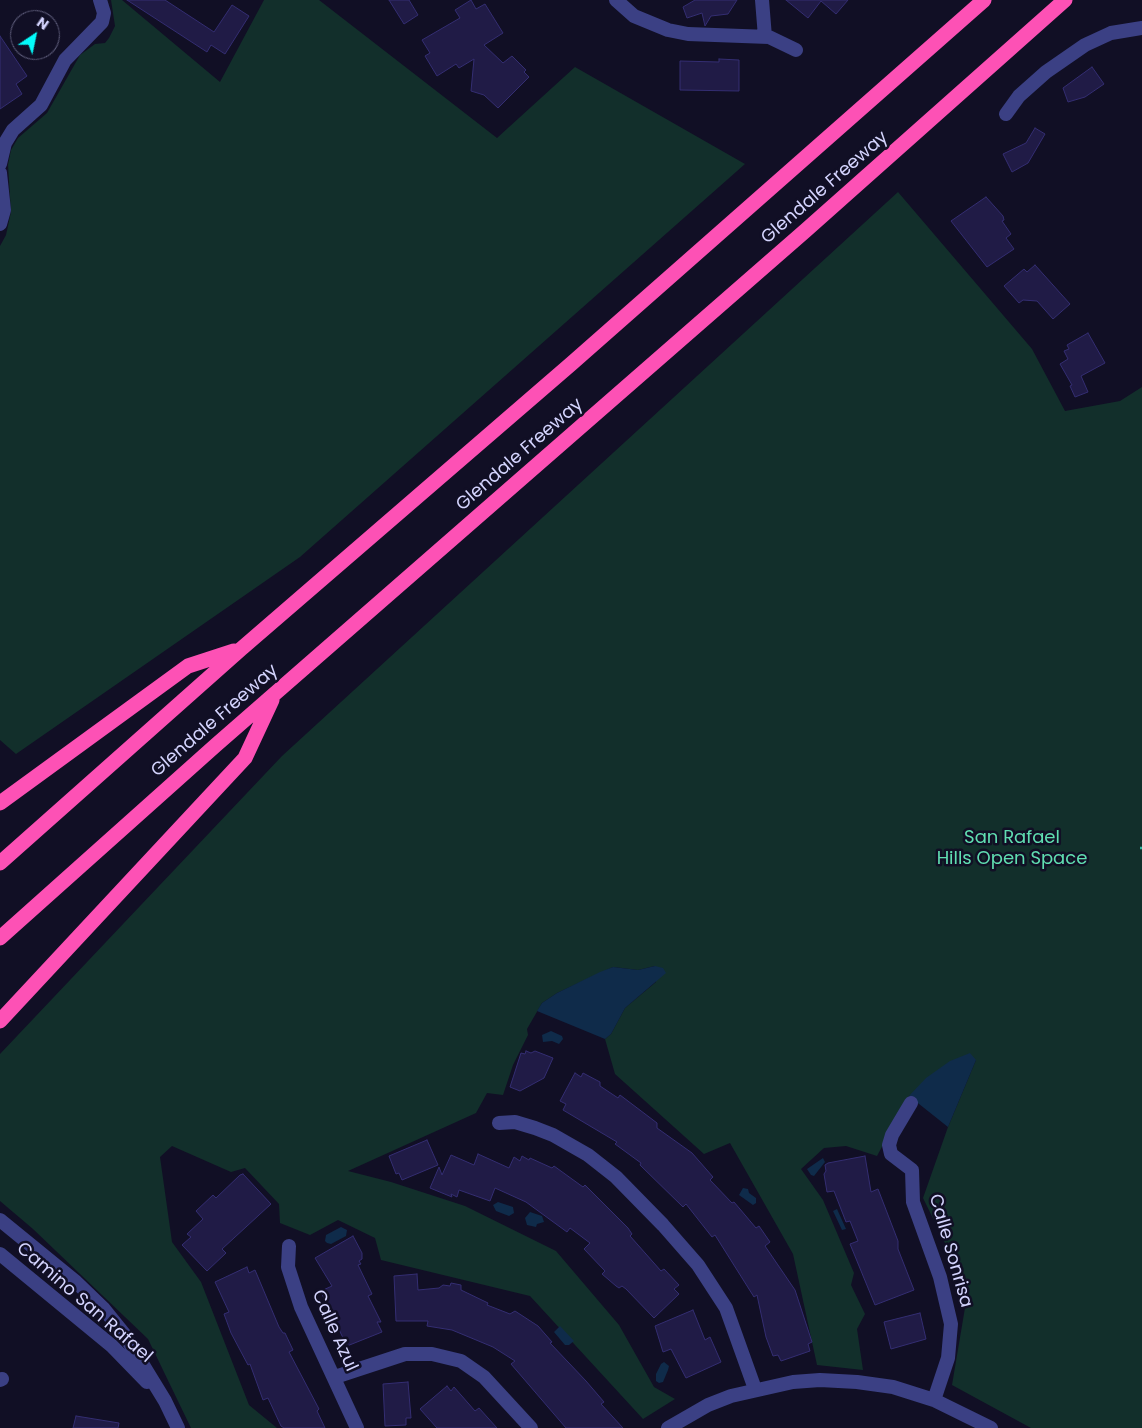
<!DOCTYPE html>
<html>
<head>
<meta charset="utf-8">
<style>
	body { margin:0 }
	#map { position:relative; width:1142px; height:1428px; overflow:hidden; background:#110f25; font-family:Poppins,sans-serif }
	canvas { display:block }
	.north { position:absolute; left:10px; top:10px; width:50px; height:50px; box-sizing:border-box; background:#110f25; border:1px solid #5f5e7c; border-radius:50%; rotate:34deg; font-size:14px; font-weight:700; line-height:20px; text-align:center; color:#d4d4fe }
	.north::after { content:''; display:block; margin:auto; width:18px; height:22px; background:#03fbfa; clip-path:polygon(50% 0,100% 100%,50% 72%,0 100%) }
</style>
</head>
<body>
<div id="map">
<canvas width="1142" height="1428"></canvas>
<div class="north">N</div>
</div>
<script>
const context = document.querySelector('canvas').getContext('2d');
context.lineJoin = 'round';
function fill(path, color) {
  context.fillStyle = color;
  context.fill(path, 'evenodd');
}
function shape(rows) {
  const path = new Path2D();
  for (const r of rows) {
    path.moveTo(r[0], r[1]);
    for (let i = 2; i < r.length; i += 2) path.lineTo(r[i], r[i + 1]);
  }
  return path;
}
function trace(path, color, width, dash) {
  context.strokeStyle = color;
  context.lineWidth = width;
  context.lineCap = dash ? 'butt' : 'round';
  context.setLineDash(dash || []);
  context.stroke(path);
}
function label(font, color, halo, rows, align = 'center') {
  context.font = font + ' Poppins,sans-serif';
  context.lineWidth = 5;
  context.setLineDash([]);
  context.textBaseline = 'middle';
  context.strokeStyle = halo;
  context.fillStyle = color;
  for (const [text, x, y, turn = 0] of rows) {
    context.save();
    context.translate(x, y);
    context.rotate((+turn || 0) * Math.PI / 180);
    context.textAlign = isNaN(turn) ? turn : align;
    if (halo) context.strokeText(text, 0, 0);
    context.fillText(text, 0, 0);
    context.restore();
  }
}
fill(shape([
	[111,0,122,0,220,82,264,0,319,0,497,138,575,67,745,164,300,557,16,754,0,740,0,246,6,235,11,212,8,165,11,150,18,138,47,113,80,55,95,44,105,43,109,38,115,26],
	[898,192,1032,349,1065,411,1120,401,1142,387,1142,1428,1031,1428,952,1385,968,1290,923,1198,948,1127,976,1060,909,1096,877,1156,846,1146,824,1148,801,1169,823,1200,854,1273,851,1285,865,1314,857,1329,863,1370,817,1365,793,1254,730,1143,704,1154,615,1074,605,1039,611,1034,625,1008,656,982,655,966,638,970,613,967,557,993,542,1003,527,1029,528,1035,513,1065,503,1095,487,1093,476,1113,348,1171,391,1182,465,1206,556,1251,619,1325,654,1387,675,1399,643,1419,530,1296,381,1260,375,1238,338,1220,310,1235,280,1223,279,1204,245,1168,231,1172,172,1146,160,1157,172,1242,201,1282,249,1405,277,1428,191,1428,148,1339,33,1229,0,1201,0,1054,282,756]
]), '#122f2b');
fill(shape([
	[655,966,663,968,666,973,625,1008,611,1034,605,1039,537,1011,542,1003,557,993,600,972,613,967,638,970],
	[551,1031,562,1036,563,1039,559,1044,552,1041,543,1042,542,1035],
	[970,1053,976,1060,948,1127,909,1096,926,1078,950,1061],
	[823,1158,825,1162,814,1176,811,1175,807,1169],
	[743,1188,748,1189,749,1193,756,1198,756,1203,753,1205,739,1195],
	[498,1202,513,1207,514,1213,509,1216,496,1211,493,1205],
	[837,1209,846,1229,842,1230,833,1211],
	[530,1212,542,1216,544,1222,537,1224,536,1227,527,1225,525,1218],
	[341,1227,347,1230,346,1236,331,1244,327,1243,325,1241,326,1235],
	[560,1326,574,1341,569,1345,565,1345,554,1332],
	[664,1362,669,1366,668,1370,663,1382,659,1383,656,1381,656,1374,661,1364]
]), '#0f2b4a');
const building = shape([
	[127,0,165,0,214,32,232,5,249,16,225,54,211,45,207,52,127,0],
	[389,0,409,0,418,15,404,24,389,0],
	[471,0,476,9,485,4,503,33,484,45,503,63,512,56,526,70,524,72,529,77,498,108,484,95,471,91,474,59,459,68,456,64,437,76,425,56,430,53,422,40,460,18,455,10,471,0],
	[695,0,737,0,728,14,711,16,705,26,702,13,687,18,683,7,695,0],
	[786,0,848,0,836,14,821,1,808,18,786,0],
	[0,36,27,76,16,84,22,94,0,109,0,36],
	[719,59,739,60,739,91,680,90,680,61,719,62,719,59],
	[1092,67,1104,84,1085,97,1068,102,1063,88,1092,67],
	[1035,128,1045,134,1028,163,1012,172,1003,154,1026,143,1035,128],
	[986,197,1003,216,1004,220,1002,221,1011,234,1006,238,1014,249,987,267,951,221,986,197],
	[1035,265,1070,304,1053,319,1037,301,1023,300,1019,303,1004,286,1024,269,1027,272,1035,265],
	[1088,333,1105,363,1081,376,1088,392,1075,397,1070,386,1072,385,1060,364,1068,359,1064,351,1069,349,1067,345,1088,333],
	[526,1051,531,1053,535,1051,553,1058,544,1078,520,1091,510,1087,521,1053,525,1054,526,1051],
	[575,1073,581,1077,583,1073,600,1082,600,1086,618,1098,620,1095,657,1123,657,1128,692,1153,713,1177,710,1180,732,1203,734,1202,756,1228,759,1226,770,1242,765,1246,795,1290,812,1342,808,1344,810,1351,781,1361,778,1355,773,1356,766,1337,757,1295,754,1297,715,1235,712,1237,686,1204,683,1207,640,1165,641,1163,615,1144,617,1142,563,1110,566,1104,560,1101,575,1073],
	[427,1140,438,1165,402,1180,399,1173,396,1174,389,1156,427,1140],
	[478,1154,509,1168,514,1157,520,1161,522,1156,529,1160,530,1158,552,1168,554,1166,583,1187,585,1185,628,1228,632,1234,630,1236,661,1271,664,1269,679,1285,674,1289,679,1294,654,1318,626,1289,622,1286,619,1288,616,1286,602,1274,605,1271,584,1249,590,1243,570,1228,567,1232,526,1202,495,1188,490,1201,459,1190,457,1197,451,1194,452,1197,430,1188,439,1167,442,1175,451,1155,474,1165,478,1154],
	[865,1156,871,1192,878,1189,898,1241,898,1249,914,1290,875,1305,850,1244,858,1241,850,1221,846,1222,834,1191,827,1192,824,1174,826,1171,825,1165,828,1163,865,1156],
	[243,1174,271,1204,222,1249,226,1253,207,1271,182,1245,191,1237,187,1234,203,1219,196,1211,213,1195,216,1198,240,1175,243,1174],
	[353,1236,362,1253,362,1259,359,1261,361,1264,358,1265,372,1294,368,1296,381,1322,377,1322,382,1332,347,1346,324,1299,321,1291,332,1286,315,1258,353,1236],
	[247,1267,249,1273,255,1270,279,1327,283,1333,285,1333,293,1350,289,1352,319,1409,317,1411,325,1428,284,1428,281,1426,268,1398,263,1400,250,1364,248,1365,231,1333,224,1314,229,1312,215,1282,247,1267],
	[417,1274,418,1290,439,1288,443,1285,450,1286,451,1283,461,1285,461,1290,488,1303,487,1305,510,1314,515,1311,538,1326,552,1342,550,1343,586,1381,604,1402,601,1404,623,1428,566,1428,511,1364,515,1361,493,1347,452,1330,427,1326,428,1321,396,1321,394,1276,417,1274],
	[693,1310,705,1340,710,1337,721,1362,686,1378,671,1349,663,1352,655,1326,693,1310],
	[920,1313,926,1339,891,1349,884,1322,920,1313],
	[408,1382,411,1418,406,1418,406,1425,385,1426,383,1384,408,1382],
	[447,1386,451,1391,454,1387,475,1411,479,1408,497,1428,437,1428,420,1409,447,1386],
	[76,1416,119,1423,118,1428,73,1428,76,1416]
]);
fill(building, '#201b46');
trace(building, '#342e72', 1);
trace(shape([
	[1140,848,1142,848]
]), '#31b6a0', 2.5, [2.5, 4]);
trace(shape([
	[616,0,634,16,668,30,688,34,769,37,796,50],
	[762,0,765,37],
	[1006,114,1019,96,1046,72,1085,45,1111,33,1142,28],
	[0,164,5,143,13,130,41,105,65,60,102,22,104,13,100,0],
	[0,173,4,210,0,224],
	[911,1103,892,1135,889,1145,891,1154,912,1170,913,1202,940,1277,951,1324,948,1358,934,1400],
	[499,1123,515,1122,535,1128,553,1135,588,1155,616,1177,663,1225,698,1265,726,1308,755,1389],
	[0,1220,76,1282,103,1308,124,1334,165,1401,178,1428],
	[289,1246,288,1267,301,1307,357,1428],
	[0,1254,112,1346,147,1382],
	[335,1377,405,1354,432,1354,461,1361,484,1377,531,1428],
	[0,1380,2,1379],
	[668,1428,708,1405,731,1396,793,1382,820,1380,857,1382,893,1387,934,1400,991,1428]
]), '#3b4084', 14);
trace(shape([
	[0,803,188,666,234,651],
	[0,863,241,649,571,364,984,0],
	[0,938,216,745,805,231,1065,0],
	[0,1021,245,758,272,700]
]), '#fd51b5', 15);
label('18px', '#d4d4fe', '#110f25', [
	["Glendale Freeway",825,188,-41],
	["Glendale Freeway",520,455,-41],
	["Glendale Freeway",215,721,-41],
	["Calle Sonrisa",950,1251,74],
	["Camino San Rafael",84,1303,41],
	["Calle Azul",334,1331,66]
]);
label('18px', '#60deb1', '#110f25', [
	["San Rafael",1012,838],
	["Hills Open Space",1012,859]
]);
</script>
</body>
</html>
